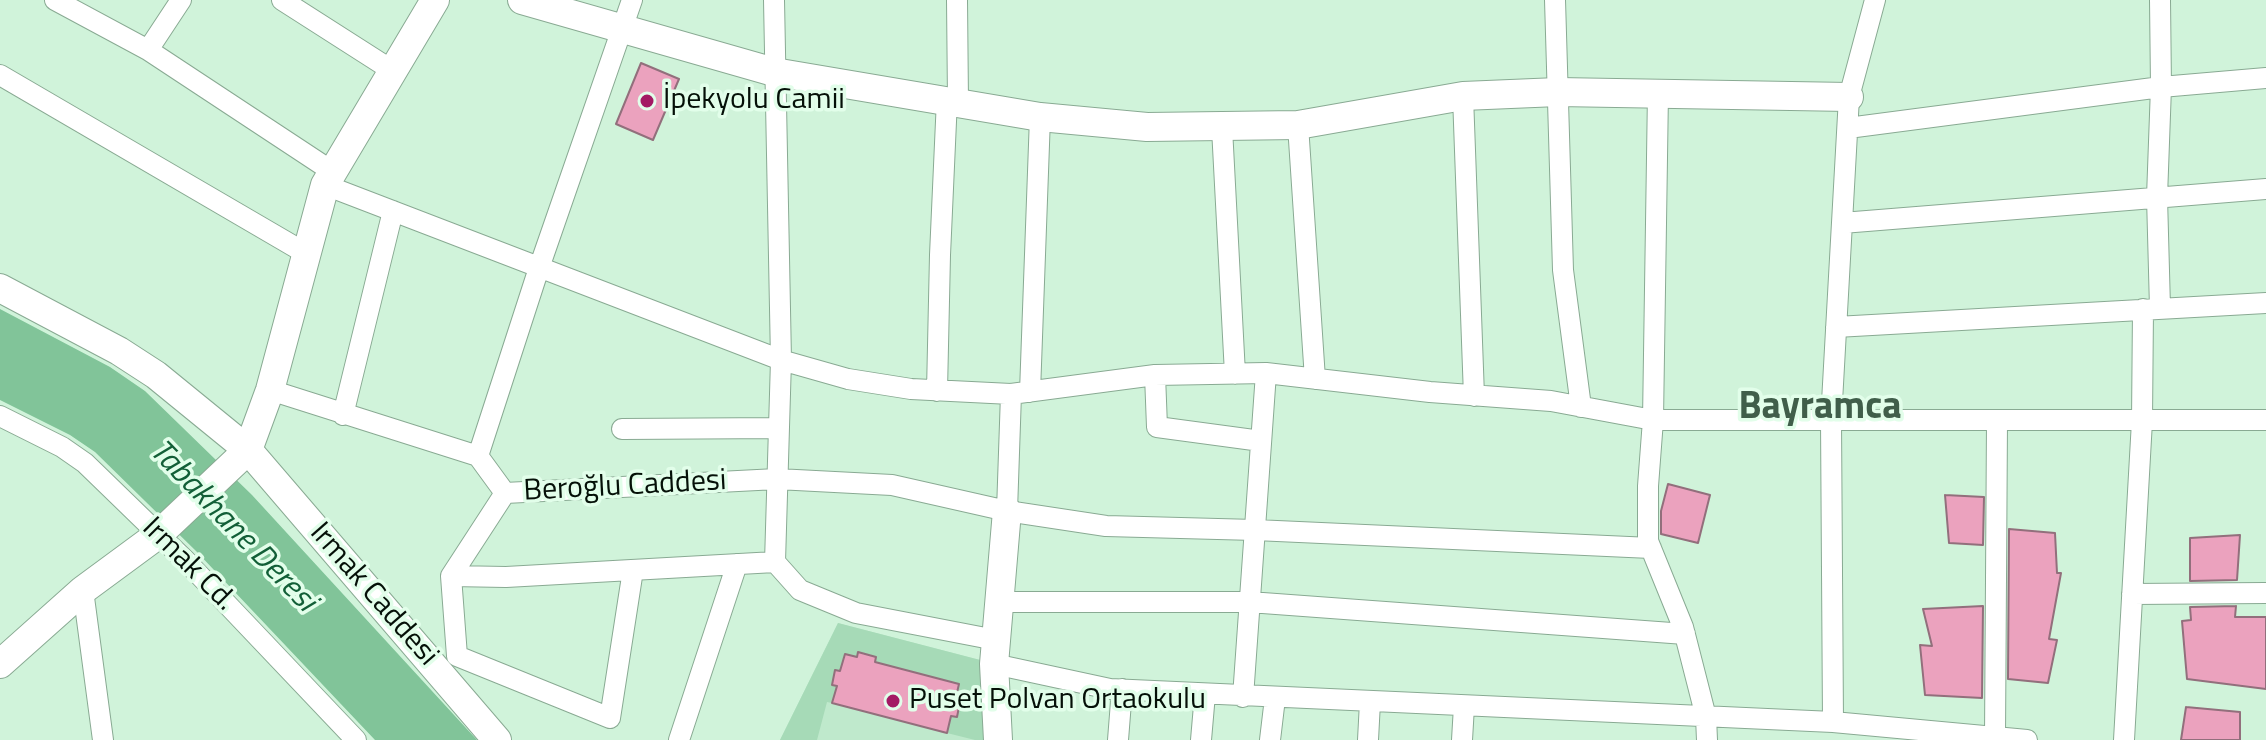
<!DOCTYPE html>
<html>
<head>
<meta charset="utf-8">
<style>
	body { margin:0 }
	canvas { display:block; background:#d0f3da }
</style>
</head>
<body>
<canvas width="2266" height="740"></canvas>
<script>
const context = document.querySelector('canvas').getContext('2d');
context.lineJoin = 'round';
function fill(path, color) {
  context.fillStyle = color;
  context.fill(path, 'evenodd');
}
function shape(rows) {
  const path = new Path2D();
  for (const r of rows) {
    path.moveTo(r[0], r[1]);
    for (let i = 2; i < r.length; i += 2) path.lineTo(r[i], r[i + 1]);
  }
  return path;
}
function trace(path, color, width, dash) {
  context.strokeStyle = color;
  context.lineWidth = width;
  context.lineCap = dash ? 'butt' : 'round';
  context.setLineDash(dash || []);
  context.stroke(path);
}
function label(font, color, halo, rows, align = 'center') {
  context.font = font + ' "Titillium Web",sans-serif';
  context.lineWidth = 7;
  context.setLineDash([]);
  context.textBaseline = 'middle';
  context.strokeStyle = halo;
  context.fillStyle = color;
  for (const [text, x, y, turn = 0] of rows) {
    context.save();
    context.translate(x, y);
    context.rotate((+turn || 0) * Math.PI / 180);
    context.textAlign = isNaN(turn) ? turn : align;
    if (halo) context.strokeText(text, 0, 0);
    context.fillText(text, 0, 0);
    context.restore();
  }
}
fill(shape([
	[838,623,984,661,990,740,780,740]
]), '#bfe9cc');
fill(shape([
	[838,623,984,661,990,740,975,740,947,733,951,716,957,717,960,703,955,701,959,684,875,662,876,657,858,652,857,657,840,671,835,671,832,684,837,686,832,703,827,702,817,740,780,740]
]), '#a6dab7');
fill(shape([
	[0,309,110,367,145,391,252,495,477,740,375,740,196,551,95,452,70,435,0,400]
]), '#81c499');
const building = shape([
	[641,63,679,79,653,140,616,124,641,63],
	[1668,484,1710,495,1698,543,1661,534,1661,511,1668,484],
	[1945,495,1984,497,1983,545,1949,543,1945,495],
	[2009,529,2055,533,2057,573,2061,573,2049,639,2057,640,2048,683,2008,679,2009,529],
	[2240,535,2237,580,2190,581,2190,538,2240,535],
	[1983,606,1982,698,1925,695,1920,645,1932,646,1923,609,1983,606],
	[2236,606,2235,617,2266,617,2266,689,2187,679,2182,621,2191,620,2190,607,2236,606],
	[858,652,876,657,875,662,959,684,955,701,960,702,957,717,951,716,947,733,832,703,837,686,832,685,835,670,840,671,845,654,857,657,858,652],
	[2186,707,2240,712,2240,740,2181,740,2186,707]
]);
fill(building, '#eba2be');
trace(building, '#926f7c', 2);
const street = shape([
	[55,0,148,50,333,172],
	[282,0,393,71],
	[774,0,781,360,775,562,800,590,856,613,996,640],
	[957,0,958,101],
	[1555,0,1563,270,1581,407],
	[2160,0,2161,87,2157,197,2160,308],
	[148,50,181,0],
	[0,75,307,254],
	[1658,92,1653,420,1648,486,1648,541,1683,627,1706,717,1707,740],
	[1463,96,1474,396],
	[1298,125,1315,379],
	[1222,128,1235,374],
	[1848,128,2161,87,2266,78],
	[325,185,781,360,848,379,911,389,1011,394,1155,375,1266,373,1430,392,1551,401,1653,420,2266,420],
	[1842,223,2266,189],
	[1836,327,2266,303],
	[1155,375,1157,427,1261,441],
	[270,390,478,456,505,493,777,479,892,485,1007,511,1106,526,1255,530,1651,548],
	[937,391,940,255,947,99],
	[1030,392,1040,117],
	[343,415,393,211],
	[0,416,62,447,85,463,186,561,356,740],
	[622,429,779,428],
	[478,456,539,268,632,0],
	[505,493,451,576,457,656,610,718,633,570],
	[1007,511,1011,394],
	[451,576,506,577,775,562],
	[83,590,103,740],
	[2132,594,2266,593],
	[999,602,1249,602,1685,634],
	[994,664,1110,689,1833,722,2027,740],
	[1243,697,1266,373],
	[1833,722,1831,420,1849,97,1875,0],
	[1995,737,1997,421],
	[679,740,737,564],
	[1118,740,1122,689],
	[1201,740,1205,694],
	[1270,740,1275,698],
	[1368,740,1370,702],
	[1462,740,1464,706],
	[2124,740,2142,421,2143,309]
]);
const secondary = shape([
	[522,0,774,72,1040,117,1147,127,1298,125,1463,96,1558,92,1849,97],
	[0,288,119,351,156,375,248,450,497,740],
	[0,664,83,590,159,534,248,450,270,390,325,185,435,0],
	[998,740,994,664,1007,511]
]);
trace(street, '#89aa93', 22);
trace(secondary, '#89aa93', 30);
trace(street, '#fff', 20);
trace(secondary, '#fff', 28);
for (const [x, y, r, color] of [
	[647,101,8,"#a31a64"],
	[893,701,8,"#a31a64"]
]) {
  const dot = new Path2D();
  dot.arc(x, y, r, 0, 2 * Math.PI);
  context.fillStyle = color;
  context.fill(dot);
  trace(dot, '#e2feea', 3);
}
label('30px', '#051008', '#e2feea', [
	["İpekyolu Camii",663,101],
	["Puset Polvan Ortaokulu",909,701]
], 'left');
label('30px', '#051008', '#e2feea', [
	["Beroğlu Caddesi",625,487,-3],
	["Irmak Cd.",188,565,45],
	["Irmak Caddesi",373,595,49]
]);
label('italic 32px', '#125f37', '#e2feea', [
	["Tabakhane Deresi",232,527,46]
]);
label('bold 38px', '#405e4a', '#e2feea', [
	["Bayramca",1820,409]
]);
</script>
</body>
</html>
